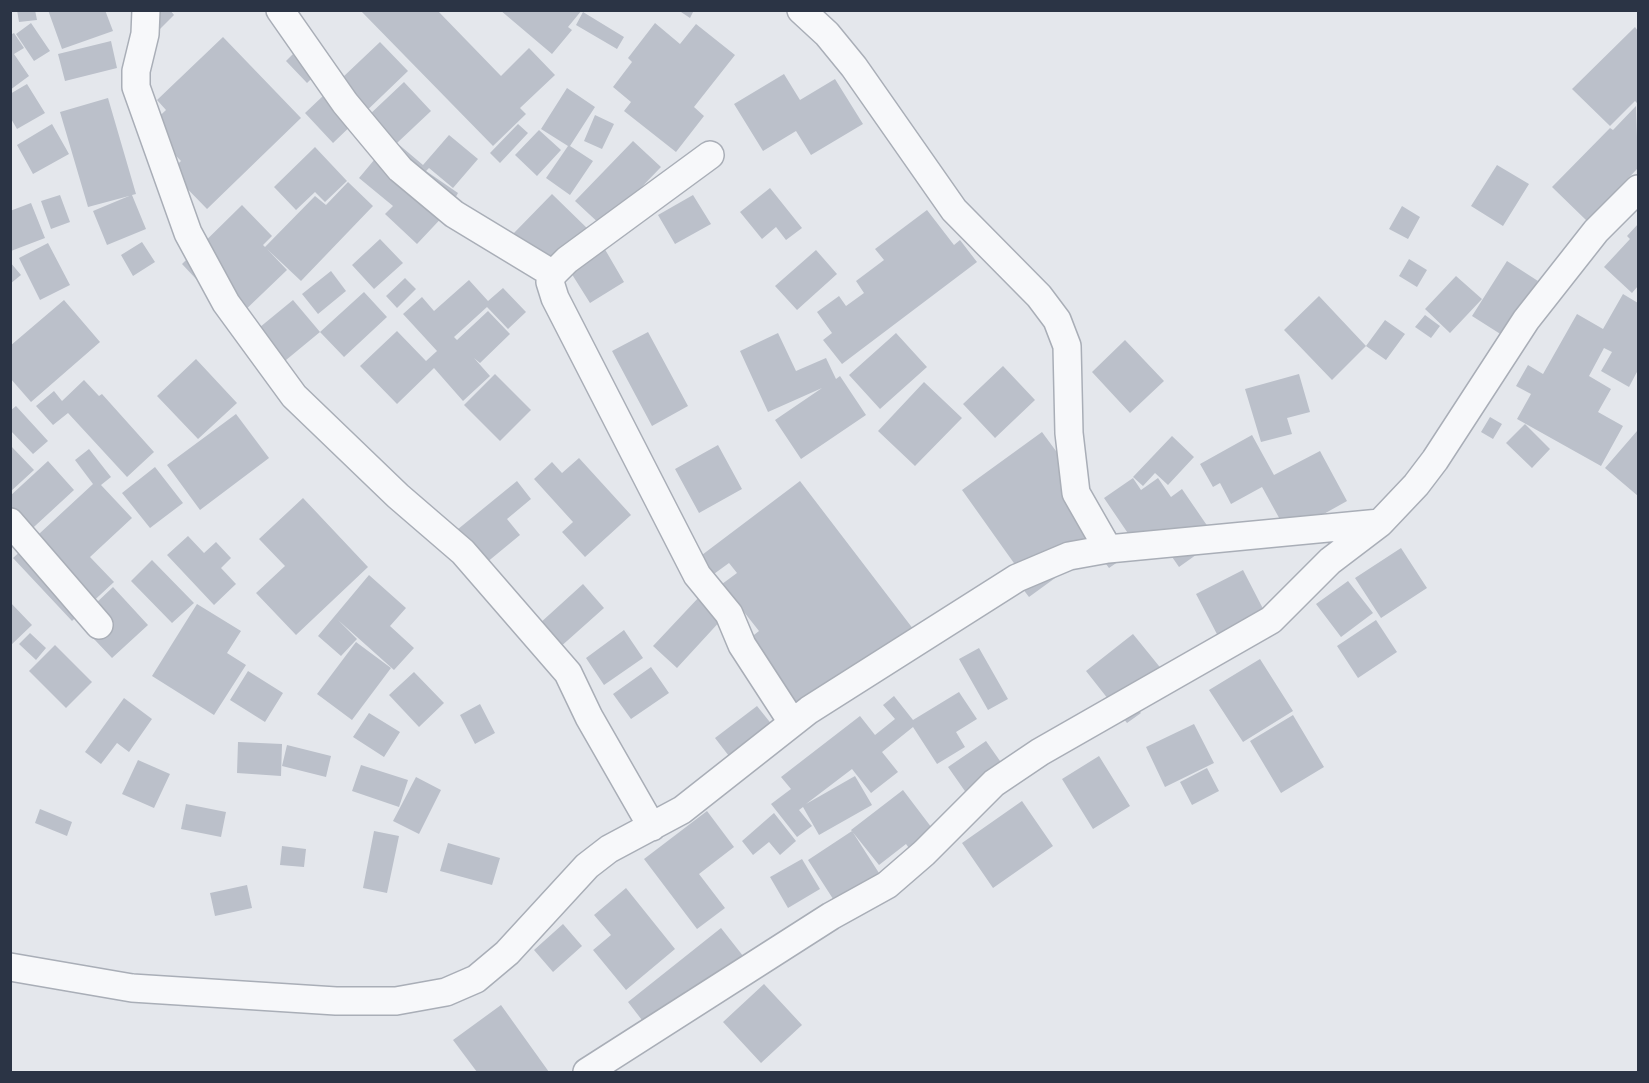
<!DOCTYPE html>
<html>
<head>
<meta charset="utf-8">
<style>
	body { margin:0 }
	#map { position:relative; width:1649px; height:1083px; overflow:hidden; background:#e4e7ec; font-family:"Fira Sans",sans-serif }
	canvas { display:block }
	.frame { position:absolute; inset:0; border:12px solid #2b3445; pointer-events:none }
</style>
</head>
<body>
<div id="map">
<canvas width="1649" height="1083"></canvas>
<div class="frame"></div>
</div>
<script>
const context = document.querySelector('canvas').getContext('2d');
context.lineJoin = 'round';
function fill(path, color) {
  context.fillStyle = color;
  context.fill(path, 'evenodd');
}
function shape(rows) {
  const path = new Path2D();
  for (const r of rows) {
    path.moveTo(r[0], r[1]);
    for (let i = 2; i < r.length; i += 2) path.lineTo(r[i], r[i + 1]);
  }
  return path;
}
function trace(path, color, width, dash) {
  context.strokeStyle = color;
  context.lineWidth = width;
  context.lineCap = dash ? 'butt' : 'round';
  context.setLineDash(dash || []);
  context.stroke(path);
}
fill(shape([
	[17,10,35,10,37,20,19,22],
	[48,10,105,10,113,31,62,49],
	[155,10,170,10,174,15,155,34],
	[360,10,437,10,501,76,529,48,555,75,520,108,526,114,493,146],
	[500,10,582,10,568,27,572,30,552,54],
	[678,10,694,10,690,18],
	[583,12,624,37,617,49,576,25],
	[31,23,50,51,34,61,16,34],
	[655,23,680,44,696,24,735,55,694,107,704,116,676,152,624,111,631,102,613,87,632,62,628,58],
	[1635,27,1638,31,1638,104,1635,101,1610,126,1572,89],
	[14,33,24,48,14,54,29,76,10,90,10,35],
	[223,37,301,118,207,209,170,171,181,161,148,127,166,110,157,100],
	[310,37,331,60,307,83,286,61],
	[111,41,117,68,65,81,58,54],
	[380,42,408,71,333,143,305,113],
	[784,74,800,100,835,79,863,124,811,155,796,131,763,151,734,104],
	[404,82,431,111,397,143,423,165,449,135,478,159,453,188,429,168,426,171,458,193,448,211,417,244,385,214,393,206,359,178,390,141,368,116],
	[27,84,45,113,17,129,10,117,10,94],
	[567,88,595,107,570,146,593,161,570,195,546,178,568,146,541,129],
	[108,98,136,194,132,195,146,229,107,245,93,211,129,196,88,207,60,112],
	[1636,106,1638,168,1587,221,1552,187,1610,128,1613,130],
	[595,115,614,124,602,149,584,141],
	[52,124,69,154,33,174,17,145],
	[518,124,528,133,500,163,490,153],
	[539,130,561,150,537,176,515,155],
	[633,141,661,167,603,227,575,201],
	[315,147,347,181,325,202,315,192,296,210,274,187],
	[1497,165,1529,184,1503,226,1471,206],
	[348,182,373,206,301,281,267,249,287,270,239,316,212,296,182,264,242,205,272,236,263,245,265,247,315,196,326,205],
	[770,188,802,228,786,240,776,227,762,239,740,212],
	[552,194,591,232,553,272,513,234],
	[60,195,70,222,51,229,41,201],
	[693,195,711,224,675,244,658,215],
	[31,203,45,238,11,251,10,211],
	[1402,206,1420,217,1408,239,1389,229],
	[927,210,954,245,960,240,977,262,842,364,823,340,832,333,817,312,839,296,846,306,864,293,856,281,884,260,875,249],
	[1638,224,1638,286,1632,293,1604,267,1630,239,1627,236],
	[380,239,403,263,374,289,352,265],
	[142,242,155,262,133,276,121,255],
	[48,243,70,285,40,300,19,258],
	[603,246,624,282,590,303,568,268],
	[816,250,837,274,797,310,775,286],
	[1409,259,1427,270,1417,287,1399,276],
	[1507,261,1538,281,1526,300,1513,342,1472,316],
	[10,262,21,275,10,284],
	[331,271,346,291,318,314,302,294],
	[1456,276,1482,299,1450,333,1425,309],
	[405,278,416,289,397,308,386,296],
	[469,280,488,301,503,288,526,312,508,329,487,307,454,337,457,340,488,311,510,334,480,363,474,358,490,376,463,401,434,368,397,404,360,366,397,331,426,361,437,351,403,314,422,297,434,311],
	[364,292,387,317,344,357,320,332],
	[1623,294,1638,303,1638,370,1629,387,1601,371,1612,352,1604,348,1589,376,1611,389,1598,412,1623,426,1601,466,1517,419,1531,394,1516,386,1528,365,1543,374,1577,314,1603,329],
	[1319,296,1366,346,1385,320,1405,334,1386,360,1366,346,1332,380,1284,330],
	[64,300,100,342,31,402,10,378,10,346],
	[293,300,320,332,280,365,254,332],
	[1425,315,1440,326,1431,338,1415,327],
	[648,332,688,406,652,426,612,351],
	[778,333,796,371,826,358,836,379,840,376,866,415,801,459,775,420,822,388,768,412,740,351],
	[896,333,927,367,880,409,849,375],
	[1125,340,1164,381,1130,413,1092,372],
	[196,359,237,403,198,439,157,396],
	[1003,366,1035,400,995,438,963,404],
	[495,374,531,410,500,441,464,405],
	[1299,374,1310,412,1287,418,1292,434,1261,442,1245,389],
	[84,380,99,396,102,394,154,452,127,477,68,413,53,425,36,406,54,391,62,401],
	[924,382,962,418,915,466,878,431],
	[16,406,48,441,33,454,10,430,10,411],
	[236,414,269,458,200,510,167,465],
	[1490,417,1502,424,1493,439,1481,432],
	[1525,424,1550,449,1532,468,1506,443],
	[1637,431,1638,433,1638,496,1605,468],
	[1042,432,1131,553,1109,568,1095,549,1029,597,1009,571,1016,566,962,490],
	[1252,435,1274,475,1320,451,1347,501,1288,534,1262,487,1231,504,1220,483,1213,487,1200,464],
	[1172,436,1194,457,1168,485,1155,473,1143,486,1133,477],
	[10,445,34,470,10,492],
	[718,445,742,489,699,513,675,469],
	[89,449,111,477,101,485,132,518,90,557,114,582,72,621,13,558,93,484,75,460],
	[579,458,631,515,585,557,562,532,573,522,534,479,552,462,562,473],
	[48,461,74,490,10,549,10,496],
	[155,467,183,503,150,528,122,493],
	[1133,478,1141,490,1158,478,1171,497,1182,489,1217,540,1179,567,1161,541,1142,554,1104,498],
	[517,481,531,499,507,519,520,535,480,568,452,534],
	[800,481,917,634,805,720,745,642,759,631,722,584,737,573,729,563,707,579,694,561],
	[303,498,368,567,296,635,256,593,285,566,259,539],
	[188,536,204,553,216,542,231,558,221,568,236,584,214,605,167,555],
	[1401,548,1427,588,1381,618,1355,578],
	[152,560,194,603,172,623,131,581],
	[1243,570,1273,628,1219,638,1196,594],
	[369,575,406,608,390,626,414,648,394,670,338,620,357,639,341,656,318,636],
	[1348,581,1373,613,1341,637,1316,604],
	[583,584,604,608,549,657,528,634],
	[113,587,148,625,112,658,77,621],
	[700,596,723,618,677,668,653,646],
	[10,602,32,625,10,646],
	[197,604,241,631,227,653,246,665,214,715,152,676],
	[1376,620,1397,652,1358,678,1337,646],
	[624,630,643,658,604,685,586,658],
	[30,633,46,648,36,660,19,644],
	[1133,634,1176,687,1157,702,1145,687,1129,699,1141,713,1127,723,1086,671],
	[356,642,391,668,352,720,317,694],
	[55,645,92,682,66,708,29,671],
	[979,648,1008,699,988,710,959,659],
	[1260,659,1293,711,1243,742,1209,690],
	[651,667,669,693,631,719,613,694],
	[248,671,283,693,265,722,230,700],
	[414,672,444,703,419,727,389,695],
	[959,692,977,719,956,732,965,747,937,764,913,727,882,752,898,772,871,793,852,769,806,804,855,776,872,805,819,835,803,807,799,810,812,826,797,837,771,804,791,789,781,777,860,716,875,735,895,719,883,705,894,696,913,720],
	[124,698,152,719,129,752,117,743,101,764,85,752],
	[480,704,495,733,475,744,460,715],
	[757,706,781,736,739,769,715,738],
	[369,713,400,732,384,757,353,737],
	[1293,715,1324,767,1281,793,1250,741],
	[1194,724,1214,763,1165,787,1146,747],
	[986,741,1012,778,974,804,948,767],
	[238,742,282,744,281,776,237,773],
	[287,745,331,756,326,777,282,766],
	[1099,756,1130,806,1093,829,1062,779],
	[138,760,170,774,154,808,122,794],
	[361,765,408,780,399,807,352,791],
	[1207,768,1219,791,1192,805,1180,782],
	[416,777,441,790,419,834,393,821],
	[903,790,941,840,917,859,906,844,879,865,851,830],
	[1022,801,1053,846,993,888,962,843],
	[186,804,226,812,221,837,181,829],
	[40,809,72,822,67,836,35,823],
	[707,811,734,847,699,874,725,908,697,929,644,859],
	[774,813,796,841,780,855,769,842,753,855,742,841],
	[374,831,399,836,387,893,363,888],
	[852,831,879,873,835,902,808,860],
	[448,843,500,858,492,885,440,871],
	[282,846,306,849,304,867,280,865],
	[802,859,820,889,788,908,770,877],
	[247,885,252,908,215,916,210,893],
	[626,888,675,949,626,990,593,950,611,935,594,915],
	[563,924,582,946,553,972,534,950],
	[721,928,751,966,702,1004,689,989,645,1024,628,1002],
	[764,984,802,1025,761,1063,723,1022],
	[501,1005,549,1072,477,1072,453,1040]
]), '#bbc0ca');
const street = shape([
	[146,10,145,34,136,71,136,87,188,233,226,303,294,396,398,496,463,552,568,673,589,717,652,827],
	[280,10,345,103,400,169,454,214,553,274],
	[801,10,827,34,854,67,954,210,1039,296,1057,320,1067,346,1069,433,1076,493,1108,549],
	[710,155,567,260,553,274,550,282,555,298,697,575,729,614,742,645,792,722],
	[10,522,99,625],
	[10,967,132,988,336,1001,396,1001,446,992,476,979,507,953,587,866,609,849,682,810,809,710,1017,578,1069,556,1108,549,1380,523],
	[587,1072,831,916,887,885,924,853,994,783,1040,752,1271,620,1330,561,1380,523,1416,485,1435,460,1526,320,1596,231,1638,189]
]);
trace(street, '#a9aeb7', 30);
trace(street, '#f7f8fa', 27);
</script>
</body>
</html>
